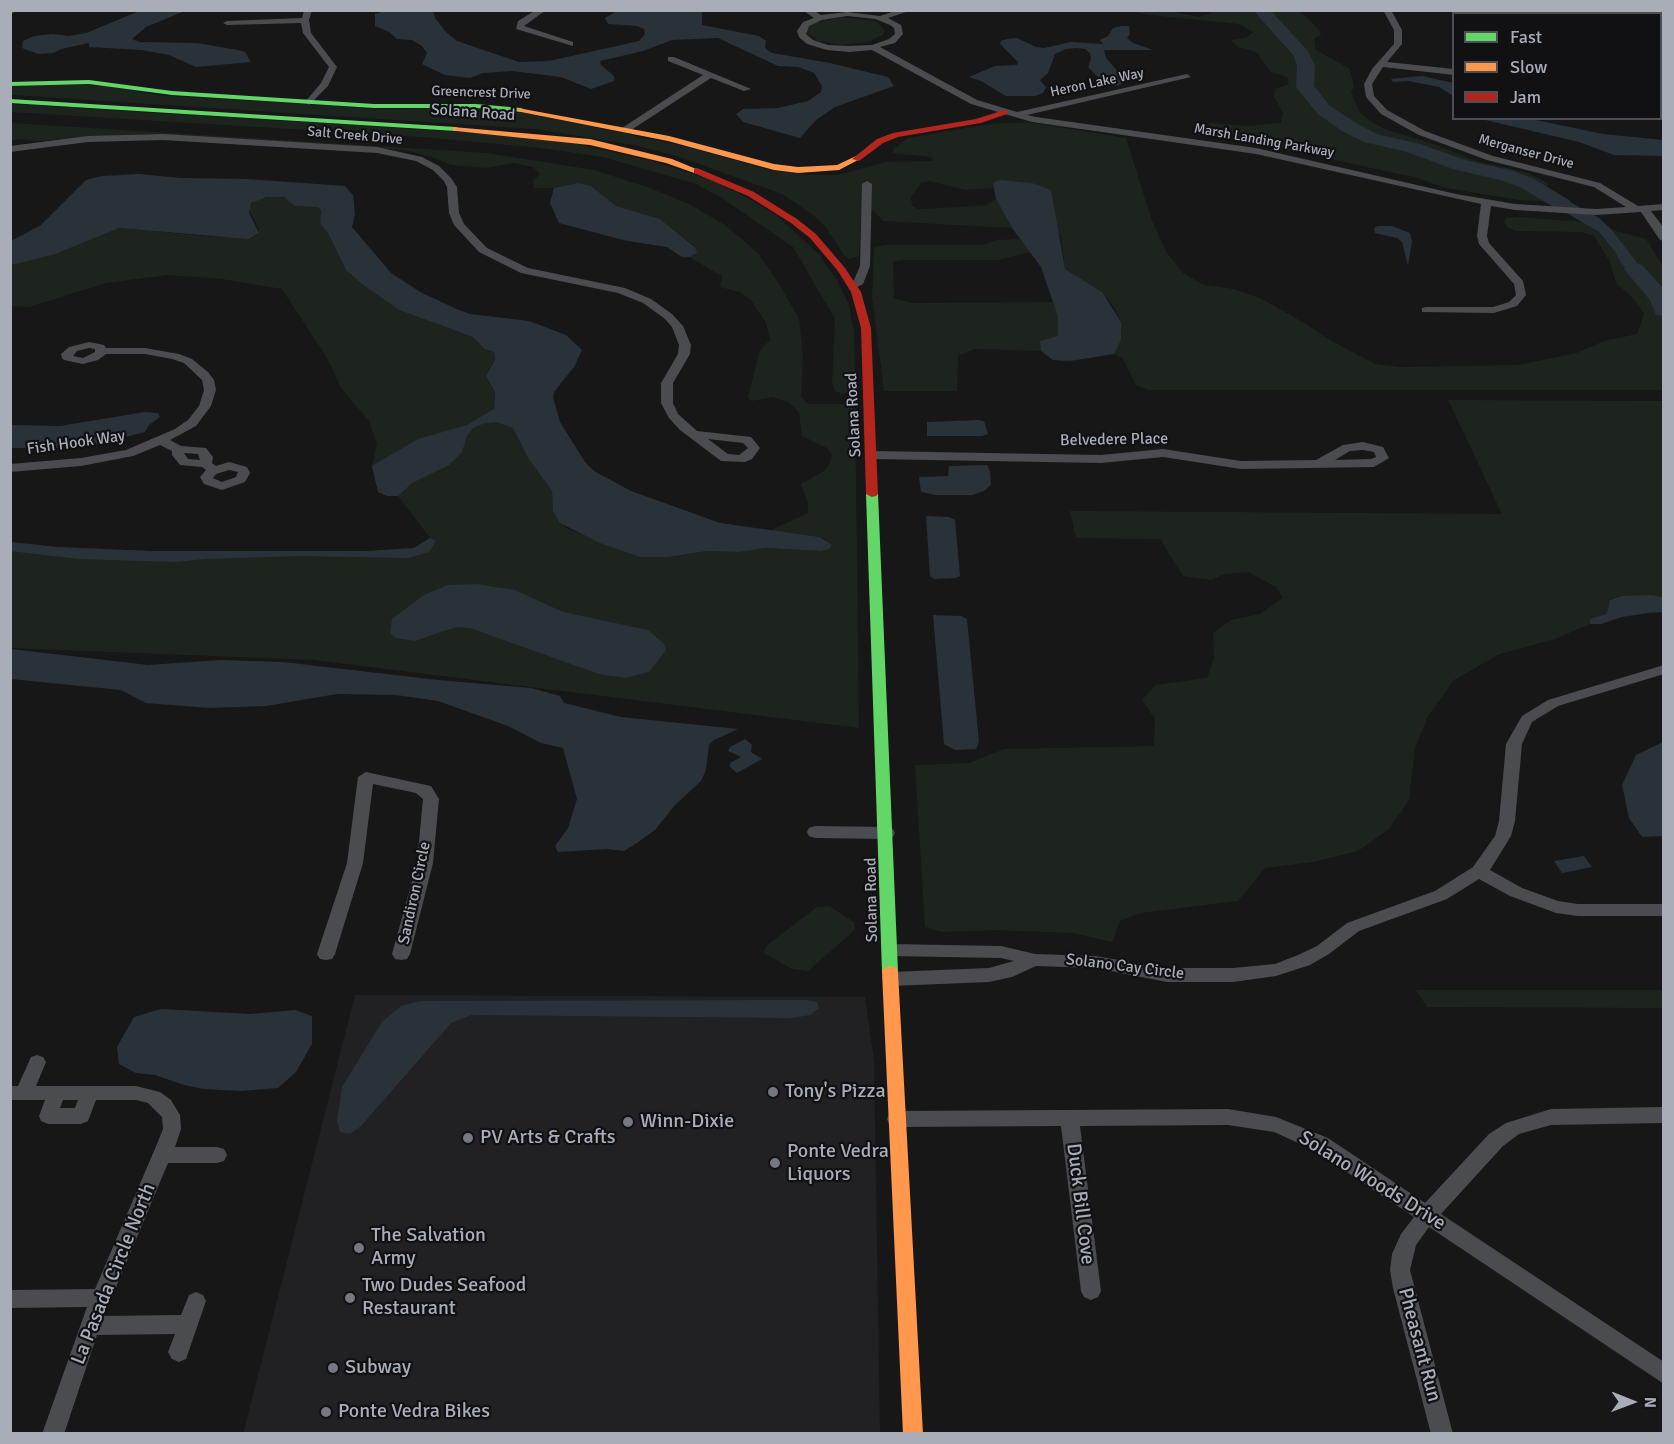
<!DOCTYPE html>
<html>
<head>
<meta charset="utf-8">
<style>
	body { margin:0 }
	#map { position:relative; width:1674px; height:1444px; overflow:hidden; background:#171717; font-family:Signika,sans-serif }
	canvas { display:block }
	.frame { position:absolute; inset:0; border:12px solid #a8adb8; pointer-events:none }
	.legend { position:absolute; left:1452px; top:12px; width:210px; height:108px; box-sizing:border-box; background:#111113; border:2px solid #4d4f55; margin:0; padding:8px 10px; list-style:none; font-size:18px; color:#a8adb8 }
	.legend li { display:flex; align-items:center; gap:12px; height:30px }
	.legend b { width:30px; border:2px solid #4d4f55 }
	.north { position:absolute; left:1602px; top:1372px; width:60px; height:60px; -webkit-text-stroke:4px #111113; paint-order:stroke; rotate:91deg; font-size:16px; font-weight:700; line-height:24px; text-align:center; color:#a8adb8 }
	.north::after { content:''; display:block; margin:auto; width:21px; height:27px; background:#a8adb8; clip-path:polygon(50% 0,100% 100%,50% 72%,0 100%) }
</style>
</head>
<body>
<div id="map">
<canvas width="1674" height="1444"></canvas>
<div class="frame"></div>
<ul class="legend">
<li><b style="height:8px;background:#63d668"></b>Fast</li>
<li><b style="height:8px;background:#ff974d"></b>Slow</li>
<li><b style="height:8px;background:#b3261e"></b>Jam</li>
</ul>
<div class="north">N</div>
</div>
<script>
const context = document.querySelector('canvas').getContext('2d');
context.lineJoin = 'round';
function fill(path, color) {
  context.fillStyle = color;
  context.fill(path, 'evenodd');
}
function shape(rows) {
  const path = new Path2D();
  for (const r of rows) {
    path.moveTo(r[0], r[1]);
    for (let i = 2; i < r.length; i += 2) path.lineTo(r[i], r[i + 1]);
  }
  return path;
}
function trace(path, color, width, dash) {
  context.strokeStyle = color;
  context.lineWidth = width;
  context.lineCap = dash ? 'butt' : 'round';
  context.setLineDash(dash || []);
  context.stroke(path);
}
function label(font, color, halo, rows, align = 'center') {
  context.font = font + ' Signika,sans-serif';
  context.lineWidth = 4.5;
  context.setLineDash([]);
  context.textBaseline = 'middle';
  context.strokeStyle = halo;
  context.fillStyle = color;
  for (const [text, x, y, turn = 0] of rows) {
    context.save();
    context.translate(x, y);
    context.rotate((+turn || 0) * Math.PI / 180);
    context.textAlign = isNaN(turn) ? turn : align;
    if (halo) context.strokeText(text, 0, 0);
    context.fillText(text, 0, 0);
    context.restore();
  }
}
fill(shape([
	[355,995,865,997,874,1061,880,1433,243,1434]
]), '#212123');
fill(shape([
	[1131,11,1170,11,1198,17,1211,13,1211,11,1300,11,1319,30,1321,36,1314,38,1316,50,1350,69,1354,87,1351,92,1359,111,1368,120,1387,130,1434,144,1476,161,1528,173,1548,183,1547,189,1527,183,1527,187,1544,199,1542,201,1519,200,1446,188,1417,178,1289,150,1210,136,1206,131,1209,123,1247,126,1281,123,1283,113,1274,97,1275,89,1289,84,1287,77,1271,72,1256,52,1238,47,1231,40,1246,38,1253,32,1239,24,1150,15],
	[840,17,875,21,885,30,883,35,868,42,842,45,818,41,807,33,807,28,811,24],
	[58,84,110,86,157,95,379,109,472,108,525,113,684,146,769,170,806,175,839,175,885,162,934,161,931,157,893,153,893,149,908,138,989,124,1027,122,1126,138,1151,218,1167,253,1183,273,1204,285,1234,289,1260,298,1306,324,1330,340,1375,364,1401,367,1518,365,1577,353,1604,341,1637,334,1644,314,1635,300,1616,283,1610,262,1594,236,1581,232,1516,231,1507,227,1504,222,1506,218,1521,217,1584,222,1599,233,1615,252,1621,263,1634,275,1663,296,1612,230,1646,239,1663,266,1663,390,1148,390,1136,385,1123,359,1114,354,1121,339,1121,322,1115,309,1102,292,1065,269,1061,236,993,183,994,188,965,190,930,181,921,183,911,197,912,206,918,209,962,207,986,205,996,199,1012,228,883,221,872,209,861,210,859,256,849,259,844,255,825,226,812,214,782,194,680,157,634,145,535,129,11,95,10,86],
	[10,104,495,134,578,144,656,162,708,179,742,195,776,215,819,254,838,282,849,305,854,333,855,379,851,391,842,394,835,391,832,383,835,319,793,247,722,198,696,184,603,157,541,148,422,137,11,112],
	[11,123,487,153,594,170,650,188,691,205,725,225,758,253,780,285,799,319,803,355,801,397,808,404,855,404,859,728,314,660,11,648,10,542,57,547,151,551,368,551,414,548,430,538,398,496,387,496,378,492,372,466,377,444,369,421,341,388,327,358,282,289,222,279,168,275,106,283,29,307,11,306,11,265,119,228,215,237,256,236,259,229,248,208,257,199,276,196,288,199,295,206,317,207,321,210,320,223,328,233,346,270,362,284,399,310,473,337,483,349,494,352,495,360,486,376,495,392,494,409,513,428,528,458,552,491,553,511,566,528,640,557,669,557,707,551,737,552,766,548,821,551,829,549,826,539,820,537,769,531,808,513,808,502,801,484,826,470,833,456,827,448,802,436,799,412,788,402,773,397,751,401,748,397,760,350,770,340,766,323,751,300,740,292,720,287,722,276,689,257,697,253,696,247,660,219,616,206,591,186,578,183,554,188,534,188,533,181,540,174,533,167,513,163,487,168,451,165,432,157,409,151,371,147,150,134,38,141,20,139,11,140],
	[1020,239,1030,252,998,260,901,260,893,262,894,298,911,303,1053,302,1058,317,1058,337,1040,341,1041,351,975,349,958,356,957,391,884,391,872,297,874,247,885,245,983,245,997,240],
	[1448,400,1663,401,1663,597,1621,596,1610,599,1606,614,1590,619,1590,624,1555,639,1500,654,1454,680,1428,716,1415,748,1409,800,1389,829,1358,851,1313,862,1265,868,1238,901,1141,913,1120,921,1112,942,1073,933,995,930,942,932,925,927,915,765,969,763,1004,749,1154,746,1155,719,1142,700,1155,685,1207,678,1214,658,1213,633,1231,620,1260,614,1283,598,1276,587,1248,572,1225,574,1211,580,1183,576,1160,539,1076,538,1070,511,1502,514],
	[829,906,854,922,855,930,808,971,792,969,764,953,766,946,817,907],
	[1416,990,1663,990,1663,1008,1427,1007]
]), '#1d241e');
fill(shape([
	[142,10,185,11,146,27,132,39,139,42,197,43,238,50,245,52,251,62,196,67,169,55,142,50,89,47,89,43,61,49,54,53,38,54,22,48,23,41,34,36,53,34,69,36,86,33],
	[385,11,433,11,435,18,446,32,457,41,519,62,549,61,639,41,645,34,644,29,637,26,608,24,605,18,617,11,702,11,702,25,759,36,766,41,765,48,772,53,830,63,888,77,894,86,835,107,816,120,800,138,743,122,736,114,743,109,778,108,808,101,821,92,822,86,814,73,798,67,778,66,718,38,672,40,643,51,600,61,601,65,614,76,614,81,591,89,561,77,512,71,483,73,470,78,445,75,422,64,427,53,422,46,412,40,397,39,389,32,375,26,375,14],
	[1121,26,1129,26,1130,34,1127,38,1133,43,1153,50,1104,50,1106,58,1126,81,1118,86,1104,83,1088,67,1091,59,1090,53,1085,49,1077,48,1066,49,1055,54,1048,73,1040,80,1046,87,1043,93,1035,96,1006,96,981,81,969,77,995,66,1017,65,1018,62,1000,44,1001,41,1007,39,1017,38,1036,47,1044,48,1071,42,1103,44,1100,40,1108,36,1113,28],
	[1422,76,1453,83,1453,104,1452,95,1439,87,1409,81,1393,82,1391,79],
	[1481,119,1531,119,1603,134,1663,140,1663,156,1614,155,1579,142],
	[139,174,180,178,247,179,345,186,353,195,355,214,352,227,391,273,422,293,459,310,470,314,529,321,566,335,582,350,574,367,554,392,553,397,560,422,585,462,594,471,631,491,720,523,820,537,832,545,829,549,821,551,766,548,738,552,707,551,669,557,640,557,600,543,560,523,553,511,552,491,528,458,513,428,496,422,485,423,473,428,467,436,462,452,449,465,412,483,398,496,387,496,378,492,372,466,418,439,467,425,494,409,495,392,486,376,495,360,494,352,484,349,473,337,399,310,362,284,346,270,328,233,320,223,321,210,317,207,295,206,284,197,267,197,251,203,249,213,259,233,248,239,119,228,55,254,11,265,11,241,41,225,86,180,102,176],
	[999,180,1032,183,1051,190,1065,269,1102,292,1121,322,1121,340,1114,354,1070,361,1053,360,1041,351,1040,341,1058,336,1058,317,1041,267,1012,228,996,199,993,183],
	[578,183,591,186,616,206,660,219,696,248,697,253,689,257,682,257,667,247,627,241,559,223,550,203,554,188],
	[1527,183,1547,189,1599,218,1612,230,1663,296,1660,299,1654,297,1621,263,1615,252,1599,232,1534,194,1527,187],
	[1378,226,1392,226,1410,233,1412,241,1408,266,1402,242,1397,238,1375,233,1374,228],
	[145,412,158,413,160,417,149,425,145,432,81,448,11,448,11,425,60,426],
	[979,420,984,421,988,434,982,436,927,436,927,422],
	[987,465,990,471,991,485,984,491,972,495,936,495,921,492,919,477,948,476,949,466],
	[926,516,949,517,955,520,960,576,956,578,934,579,930,576],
	[430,538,436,541,429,552,408,558,301,556,204,559,176,562,79,559,10,551,11,542,57,547,151,551,368,551,414,548],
	[476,584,515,590,563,612,648,630,664,644,666,650,649,672,626,678,599,674,470,628,458,627,443,631,415,641,396,638,390,633,392,619,424,595,448,585],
	[1650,595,1663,597,1663,612,1648,613,1622,617,1601,624,1590,624,1590,619,1606,614,1610,600,1621,596],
	[933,615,961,616,967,619,979,742,976,749,955,750,944,744],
	[11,649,148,665,221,660,283,662,438,680,531,688,560,696,564,703,621,717,738,729,714,740,709,745,706,770,701,781,675,805,655,830,637,843,624,851,607,849,558,852,555,846,568,828,577,799,563,748,541,743,508,726,438,701,396,695,337,694,266,706,210,708,146,703,121,690,11,679],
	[745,739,752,745,751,752,762,759,737,773,730,767,730,763,741,757,728,751,730,747],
	[1663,742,1663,836,1642,837,1629,818,1622,785,1636,755],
	[1584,856,1592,867,1562,873,1554,861],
	[805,1000,817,1002,819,1008,810,1015,792,1018,471,1015,451,1023,361,1126,350,1134,340,1132,337,1121,342,1087,382,1022,401,1006,421,1001],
	[161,1009,250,1014,295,1010,312,1016,312,1044,296,1072,278,1088,241,1091,204,1089,184,1085,155,1075,136,1073,119,1064,117,1047,134,1017]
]), '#2a3239');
fill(shape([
	[1253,10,1270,10,1308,51,1315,66,1314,86,1330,106,1356,123,1377,134,1420,144,1465,160,1513,171,1534,179,1569,200,1572,204,1569,208,1555,208,1520,187,1500,180,1453,169,1407,152,1364,142,1342,131,1318,114,1299,91,1296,87,1297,66,1294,56,1253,10],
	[1635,263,1642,265,1664,289,1664,316,1656,315,1650,300,1624,269,1628,265,1635,263]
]), '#2a3239');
fill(shape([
	[10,10,17,10,10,15,10,10],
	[304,10,312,10,309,20,311,33,337,67,328,86,309,105,305,102,321,83,329,67,303,33,301,23,227,25,223,23,227,21,302,18,304,10],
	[536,10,546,10,524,26,573,42,573,46,516,29,518,21,536,10],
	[803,10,813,10,821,15,847,12,880,16,898,10,912,10,888,18,901,25,903,34,895,43,880,47,977,100,1017,112,1187,74,1191,77,1027,115,1036,117,1256,148,1456,194,1515,204,1596,209,1626,207,1594,187,1487,160,1419,135,1381,114,1366,97,1364,84,1372,69,1394,44,1394,30,1383,10,1391,10,1402,30,1402,44,1387,62,1454,69,1454,75,1383,67,1372,84,1374,96,1387,110,1425,131,1493,156,1600,183,1638,206,1664,204,1664,210,1651,211,1664,228,1664,241,1660,240,1641,212,1596,215,1515,210,1491,206,1487,236,1489,243,1523,281,1526,295,1517,306,1494,313,1422,312,1422,308,1426,307,1493,307,1509,302,1516,295,1514,284,1479,244,1477,236,1481,204,1256,154,1032,122,971,104,872,50,849,52,827,50,807,44,799,37,797,31,803,22,814,18,803,10],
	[847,16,875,19,890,25,894,28,895,34,889,39,872,45,849,46,828,45,813,40,806,34,809,26,822,20,847,16],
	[1589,10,1598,10,1601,14,1592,14,1589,10],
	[668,57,674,57,751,89,744,91,711,78,628,132,622,132,622,128,703,75,668,61,668,57],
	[163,134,377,147,422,157,439,166,451,178,457,187,459,213,464,224,487,248,528,268,625,288,651,299,672,314,683,326,691,345,690,354,673,383,673,403,678,414,697,431,751,437,760,448,752,459,745,462,721,461,680,430,669,418,661,403,661,383,678,354,679,345,672,327,664,318,643,303,618,293,521,273,479,252,454,225,449,213,447,187,444,181,433,170,416,161,377,153,163,140,88,142,10,152,10,146,88,136,163,134],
	[708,439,743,443,748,448,739,455,728,454,708,439],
	[867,181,872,184,870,266,863,284,853,289,848,286,854,280,860,266,862,184,867,181],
	[89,342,104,345,106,348,145,348,179,354,192,359,208,372,214,380,216,390,211,406,196,426,170,440,181,446,206,448,213,457,212,463,216,466,229,462,247,467,250,473,245,482,222,490,204,484,200,477,206,470,202,467,180,465,172,455,172,451,160,445,133,456,81,466,10,472,10,464,81,458,126,450,175,429,188,420,199,406,204,390,202,380,184,363,172,359,145,354,106,354,98,360,83,364,64,360,62,358,61,354,69,347,89,342],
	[89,348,95,349,95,352,83,358,73,356,77,351,89,348],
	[184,453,198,454,200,460,188,459,184,453],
	[229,470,238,472,236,477,222,482,213,478,216,474,229,470],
	[1363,442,1383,447,1389,458,1374,467,1241,469,1163,457,1101,463,873,459,867,455,873,451,1101,455,1163,449,1241,461,1316,460,1343,445,1363,442],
	[1363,450,1374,452,1376,457,1371,459,1335,460,1350,451,1363,450],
	[1664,665,1664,674,1558,706,1532,722,1522,744,1515,821,1511,836,1490,870,1522,888,1558,901,1578,904,1664,904,1664,916,1578,916,1556,913,1510,896,1479,879,1447,899,1359,931,1329,954,1310,965,1276,976,1233,982,1167,982,1095,968,1036,966,1012,977,989,982,891,986,885,984,882,979,885,974,891,972,989,968,1014,961,1001,958,890,956,884,954,881,950,884,946,890,944,1001,946,1035,954,1095,956,1167,968,1233,968,1275,964,1298,955,1317,946,1347,923,1435,891,1473,867,1495,836,1499,821,1506,744,1522,716,1548,700,1664,665],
	[366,772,431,786,439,799,433,863,410,954,407,959,401,960,395,959,392,954,417,863,423,799,416,793,373,784,363,863,335,954,332,959,326,960,320,959,317,954,347,863,358,777,366,772],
	[815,826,887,827,893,829,895,833,893,837,887,839,815,838,809,836,807,832,809,828,815,826],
	[37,1055,43,1057,46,1062,36,1086,136,1086,160,1092,171,1100,180,1115,181,1129,175,1147,217,1147,224,1149,227,1155,224,1161,217,1163,168,1163,104,1316,181,1315,189,1295,196,1292,203,1295,206,1301,186,1359,179,1362,172,1359,168,1352,175,1334,97,1335,64,1434,42,1434,87,1307,10,1308,10,1290,95,1289,157,1144,163,1129,162,1117,148,1103,136,1100,96,1100,88,1121,81,1124,48,1124,41,1121,39,1116,45,1100,10,1100,10,1086,18,1086,31,1057,37,1055],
	[63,1100,78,1100,75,1108,60,1108,63,1100],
	[1664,1107,1664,1123,1551,1125,1519,1134,1503,1146,1441,1214,1664,1362,1664,1384,1429,1227,1416,1245,1410,1270,1453,1434,1431,1434,1393,1288,1390,1270,1392,1254,1401,1234,1414,1217,1314,1150,1274,1132,1228,1125,1080,1126,1101,1291,1098,1297,1091,1300,1084,1297,1081,1291,1061,1126,896,1127,889,1124,887,1119,889,1114,896,1111,1228,1109,1276,1117,1328,1138,1425,1203,1489,1134,1506,1123,1551,1109,1664,1107]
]), '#4b4c50');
fill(shape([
	[89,80,172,91,374,104,476,104,521,108,525,110,521,112,476,108,374,108,172,95,89,84,10,86,10,82,89,80],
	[10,99,456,127,460,129,456,131,10,103,10,99],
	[872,491,878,494,898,972,896,976,890,978,884,976,882,972,866,494,872,491]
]), '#63d668');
fill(shape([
	[518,108,669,136,774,164,798,167,837,165,856,156,860,159,839,170,798,173,774,170,668,141,521,112,517,110,518,108],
	[453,127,590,139,672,159,701,171,697,174,666,163,590,145,456,131,453,131,453,127],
	[890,966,896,968,898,972,923,1434,903,1434,882,972,884,968,890,966]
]), '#ff974d');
fill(shape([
	[1004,110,1007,110,1007,114,981,123,898,137,883,143,859,161,852,159,877,139,893,133,976,119,1004,110],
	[697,168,754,192,797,219,816,234,845,268,861,292,871,328,878,494,876,496,872,497,866,494,861,328,851,292,838,271,810,238,791,223,748,196,694,173,694,169,697,168]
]), '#b3261e');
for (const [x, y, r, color] of [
	[773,1092,6,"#757880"],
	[628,1122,6,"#757880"],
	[468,1138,6,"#757880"],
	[775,1163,6,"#757880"],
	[359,1248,6,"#757880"],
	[350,1298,6,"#757880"],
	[333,1368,6,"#757880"],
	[326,1412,6,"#757880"]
]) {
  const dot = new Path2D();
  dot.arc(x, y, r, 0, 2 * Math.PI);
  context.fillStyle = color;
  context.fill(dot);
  trace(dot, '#111113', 2);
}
label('14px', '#a8adb8', '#111113', [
	["Heron Lake Way",1097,83,-12],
	["Greencrest Drive",481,93,2],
	["Salt Creek Drive",355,136,5],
	["Marsh Landing Parkway",1264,141,10],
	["Merganser Drive",1526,152,15]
]);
label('16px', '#a8adb8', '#111113', [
	["Solana Road",473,113,4],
	["Solana Road",854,415,-93],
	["Belvedere Place",1114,440,-1],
	["Fish Hook Way",76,443,-8],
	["Sandiron Circle",415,893,-78],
	["Solana Road",872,900,-91],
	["Solano Cay Circle",1125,967,7]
]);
label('20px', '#a8adb8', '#111113', [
	["Tony's Pizza",785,1092],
	["Winn-Dixie",640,1122],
	["PV Arts & Crafts",480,1138],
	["Ponte Vedra",787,1152],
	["Liquors",787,1175],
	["The Salvation",371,1236],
	["Army",371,1259],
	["Two Dudes Seafood",362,1286],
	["Restaurant",362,1309],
	["Subway",345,1368],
	["Ponte Vedra Bikes",338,1412]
], 'left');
label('20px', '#a8adb8', '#111113', [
	["Solano Woods Drive",1372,1181,32],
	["Duck Bill Cove",1080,1204,83],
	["La Pasada Circle North",114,1274,-68],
	["Pheasant Run",1419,1345,75]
]);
</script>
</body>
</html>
